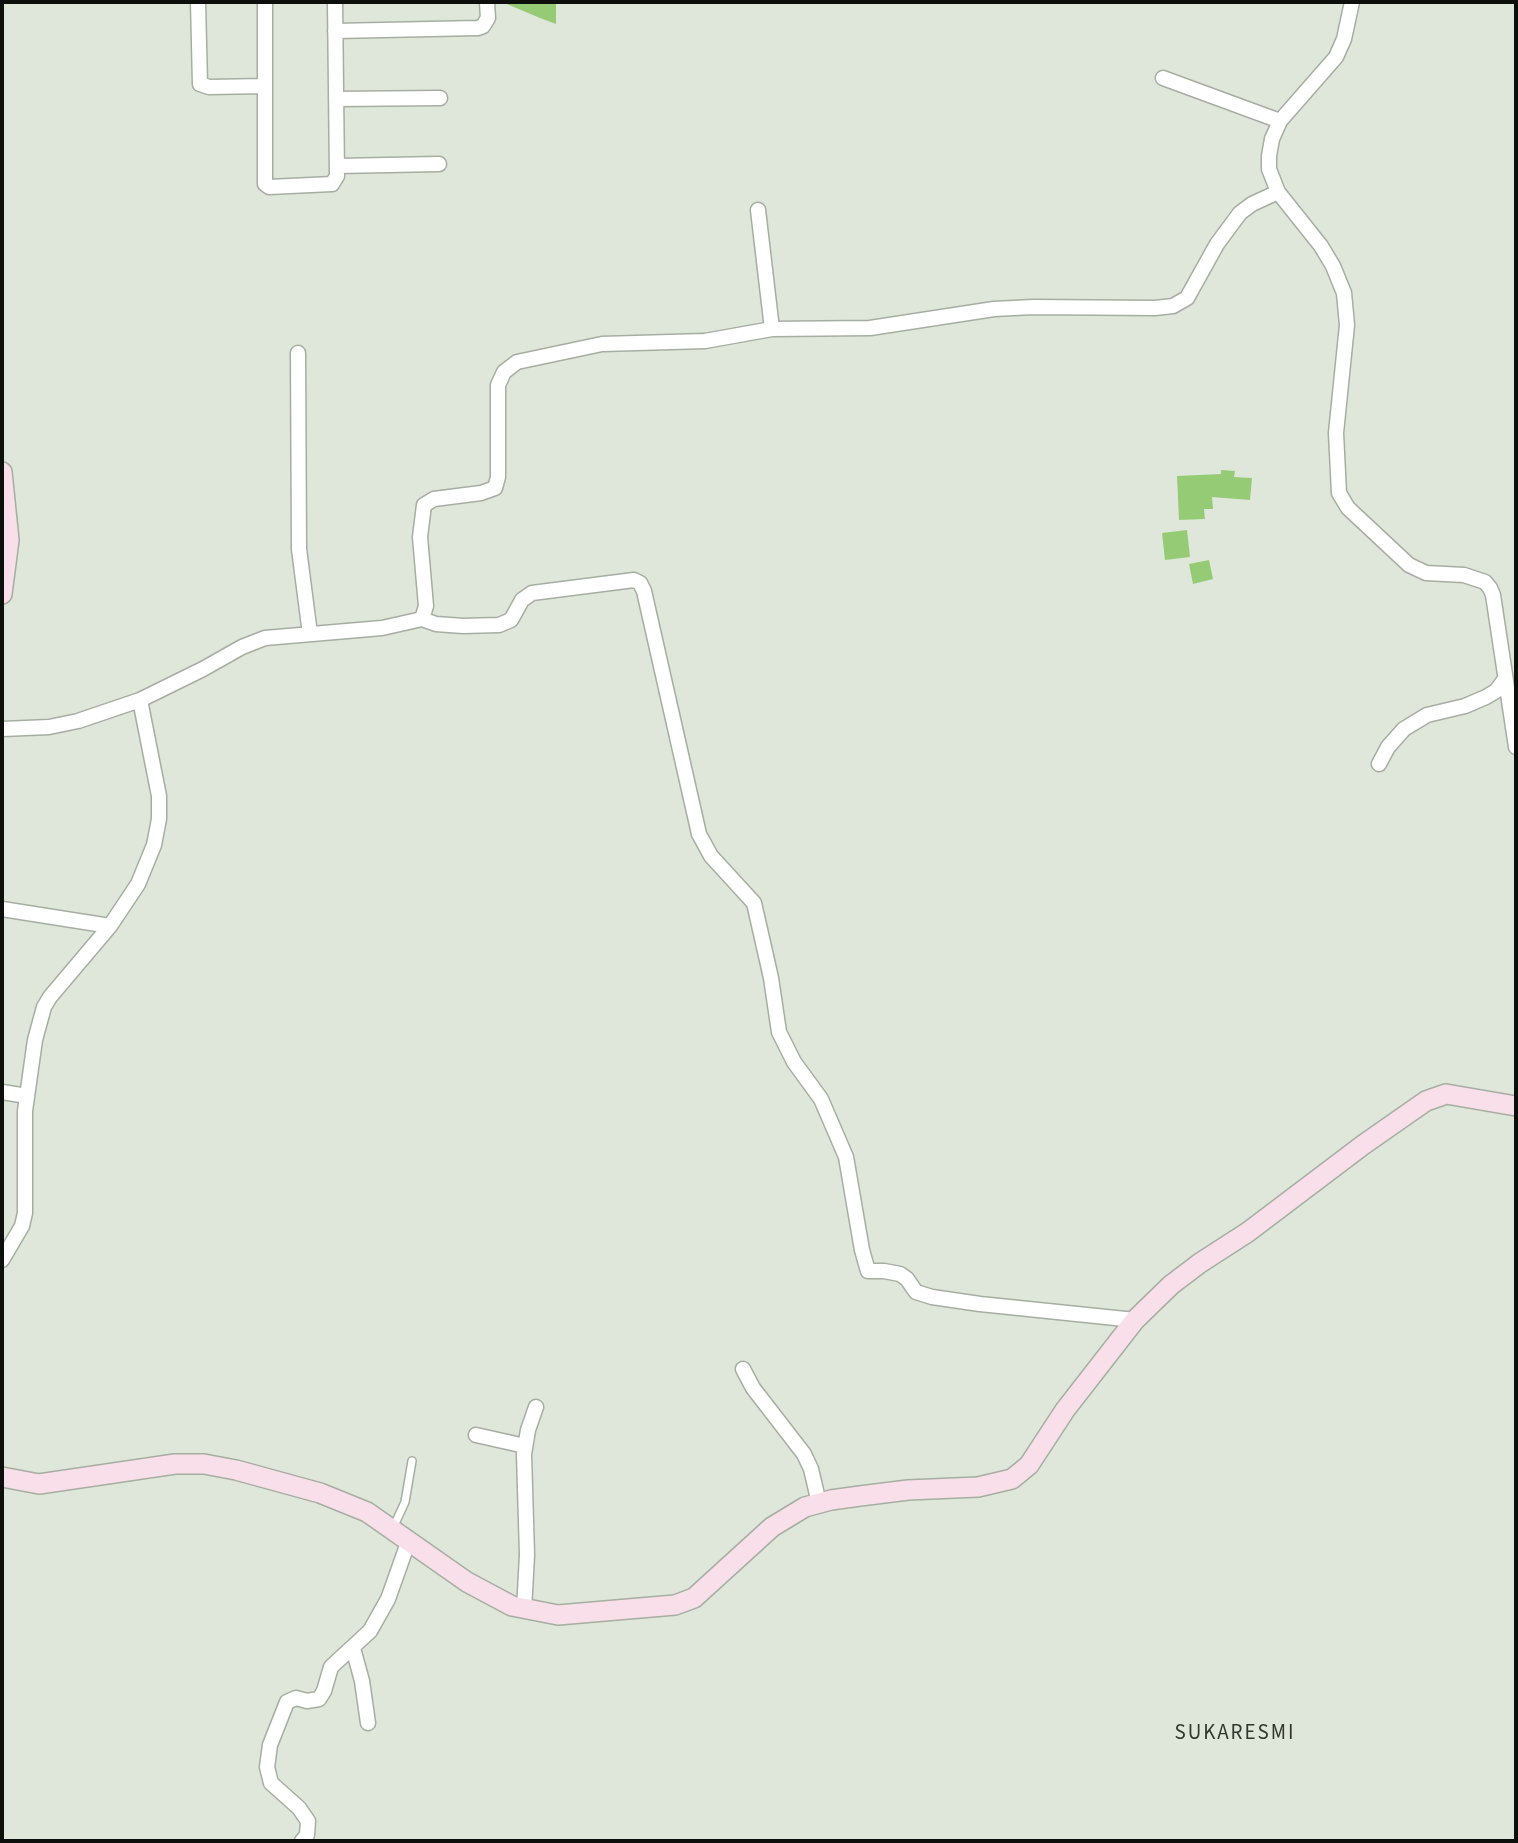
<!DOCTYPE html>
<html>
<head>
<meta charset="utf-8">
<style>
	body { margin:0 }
	#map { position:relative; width:1518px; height:1843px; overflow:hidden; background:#dfe7da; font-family:"Source Sans 3",sans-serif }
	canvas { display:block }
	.frame { position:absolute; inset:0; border:4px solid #0c0f0b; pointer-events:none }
</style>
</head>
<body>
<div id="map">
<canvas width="1518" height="1843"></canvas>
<div class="frame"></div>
</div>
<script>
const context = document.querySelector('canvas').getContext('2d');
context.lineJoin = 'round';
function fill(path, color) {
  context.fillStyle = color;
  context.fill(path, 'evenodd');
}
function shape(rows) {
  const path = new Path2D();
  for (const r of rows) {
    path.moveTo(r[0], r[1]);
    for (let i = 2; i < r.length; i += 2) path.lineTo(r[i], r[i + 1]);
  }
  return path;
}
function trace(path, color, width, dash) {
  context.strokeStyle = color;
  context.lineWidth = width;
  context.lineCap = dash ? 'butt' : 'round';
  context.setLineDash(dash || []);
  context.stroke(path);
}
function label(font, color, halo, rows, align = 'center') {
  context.font = font + ' "Source Sans 3",sans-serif';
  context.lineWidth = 6;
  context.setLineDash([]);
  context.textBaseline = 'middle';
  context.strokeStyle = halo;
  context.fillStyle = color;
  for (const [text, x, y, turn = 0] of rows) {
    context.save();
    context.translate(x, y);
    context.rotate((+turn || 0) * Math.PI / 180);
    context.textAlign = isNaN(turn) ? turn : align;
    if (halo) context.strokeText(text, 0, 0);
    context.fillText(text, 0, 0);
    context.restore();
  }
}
fill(shape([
	[502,2,556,2,556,24,540,18],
	[1221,470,1235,471,1234,477,1252,478,1250,500,1212,497,1213,509,1204,509,1205,519,1179,520,1177,476,1221,474],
	[1187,530,1190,557,1165,560,1162,533],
	[1209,560,1213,579,1193,584,1189,564]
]), '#96cb76');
const lane = shape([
	[393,1528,405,1502,412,1461]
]);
const street = shape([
	[198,2,200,84,209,87,265,86],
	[265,2,265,184,269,187,332,184,337,176,335,2],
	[1352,2,1344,39,1336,57,1280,121,1272,139,1269,156,1269,169,1278,192,1321,246,1333,266,1344,293,1347,325,1336,433,1339,493,1348,508,1409,565,1426,573,1464,575,1485,582,1490,588,1493,595,1516,747],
	[335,31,478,28,483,26,488,18,487,2],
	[1163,78,1280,121],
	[336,99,440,98],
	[337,166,439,164],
	[758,210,772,329],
	[298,353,299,549,310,634],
	[422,619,436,624,463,626,499,625,511,620,522,600,532,593,634,580,640,583,644,591,699,834,711,856,754,903,771,978,779,1032,794,1062,821,1099,846,1157,862,1250,868,1271,884,1271,900,1274,907,1279,916,1292,932,1297,980,1304,1135,1320],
	[2,729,49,727,78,721,140,700,203,669,242,647,265,638,382,628,422,619,426,606,420,537,424,505,434,499,481,493,495,488,498,477,498,385,504,372,517,362,602,344,705,341,772,329,870,328,994,309,1033,307,1155,308,1173,306,1187,298,1217,244,1240,213,1252,204,1278,192],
	[1379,764,1388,747,1404,729,1427,715,1465,706,1486,697,1496,691,1505,679],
	[2,909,110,926],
	[2,1092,27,1096],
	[2,1260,22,1226,25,1213,25,1111,35,1040,44,1007,50,997,110,926,138,884,154,845,159,819,159,796,140,700],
	[743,1369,753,1388,804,1454,811,1469,819,1503],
	[476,1435,525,1446],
	[524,1610,527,1555,524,1454,528,1430,536,1407],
	[353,1648,362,1681,368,1723],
	[302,1841,307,1835,308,1821,299,1808,271,1783,267,1767,270,1745,287,1702,296,1698,307,1701,319,1699,324,1691,331,1667,370,1631,388,1599,409,1540]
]);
const secondary = shape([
	[2,472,9,540,2,594],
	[2,1477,39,1484,175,1464,204,1464,236,1470,320,1493,367,1512,467,1582,512,1606,558,1615,675,1605,694,1598,772,1527,805,1507,831,1500,860,1496,908,1490,978,1487,1012,1479,1029,1465,1065,1410,1135,1320,1171,1285,1200,1263,1248,1232,1363,1145,1426,1101,1446,1094,1516,1106]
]);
trace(lane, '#a6aea2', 10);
trace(street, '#a6aea2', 17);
trace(secondary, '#a6aea2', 22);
trace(lane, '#fff', 7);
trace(street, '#fff', 14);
trace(secondary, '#f9dfe9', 19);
context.letterSpacing = '2px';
label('21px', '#30372d', '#dfe7da', [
	["SUKARESMI",1235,1734]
]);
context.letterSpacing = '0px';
</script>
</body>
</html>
